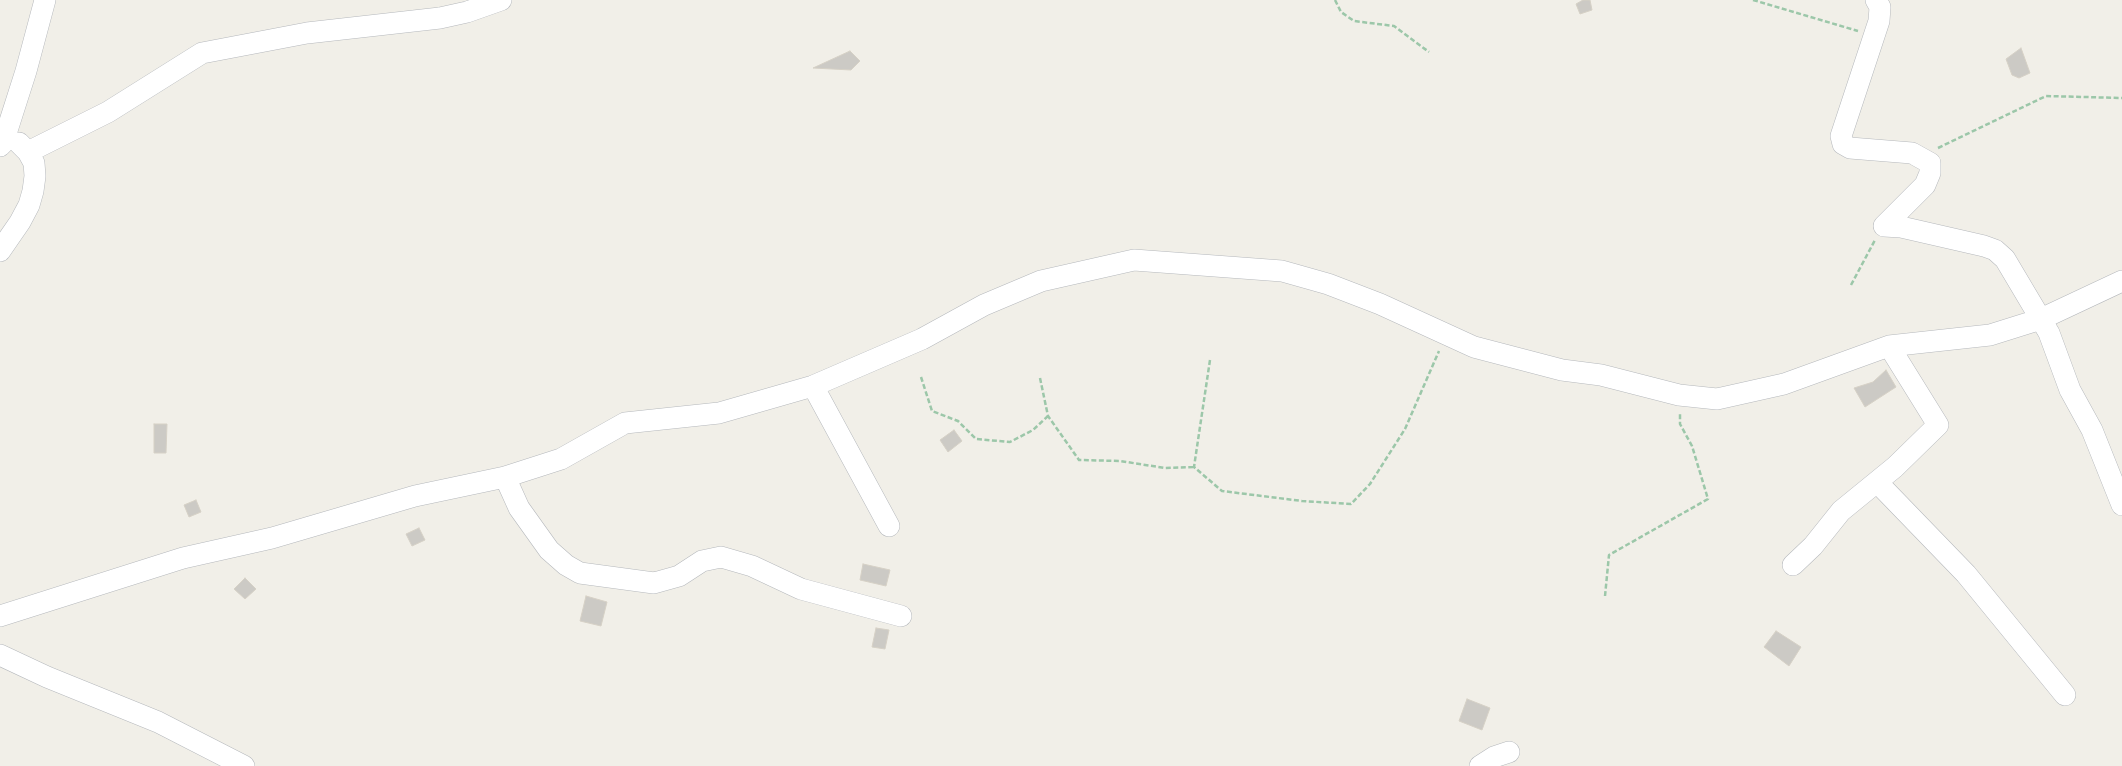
<!DOCTYPE html>
<html>
<head>
<meta charset="utf-8">
<style>
	body { margin:0 }
	canvas { display:block; background:#f1efe8 }
</style>
</head>
<body>
<canvas width="2122" height="766"></canvas>
<script>
const context = document.querySelector('canvas').getContext('2d');
context.lineJoin = 'round';
function fill(path, color) {
  context.fillStyle = color;
  context.fill(path, 'evenodd');
}
function shape(rows) {
  const path = new Path2D();
  for (const r of rows) {
    path.moveTo(r[0], r[1]);
    for (let i = 2; i < r.length; i += 2) path.lineTo(r[i], r[i + 1]);
  }
  return path;
}
function trace(path, color, width, dash) {
  context.strokeStyle = color;
  context.lineWidth = width;
  context.lineCap = dash ? 'butt' : 'round';
  context.setLineDash(dash || []);
  context.stroke(path);
}
const building = shape([
	[1583,0,1590,0,1592,10,1580,14,1576,4,1583,0],
	[2021,48,2030,73,2019,78,2012,75,2006,59,2021,48],
	[850,51,860,61,851,70,813,68,850,51],
	[1886,370,1896,387,1865,407,1854,388,1873,382,1886,370],
	[154,424,167,424,166,453,154,453,154,424],
	[954,430,962,441,948,452,940,440,954,430],
	[196,500,201,512,189,517,184,505,196,500],
	[419,528,425,540,412,546,406,534,419,528],
	[863,564,890,570,886,586,860,580,863,564],
	[245,578,256,589,245,599,234,589,245,578],
	[586,596,607,602,601,626,580,621,586,596],
	[876,628,889,630,885,649,872,647,876,628],
	[1776,631,1801,647,1789,666,1764,647,1776,631],
	[1467,699,1490,708,1482,730,1459,721,1467,699]
]);
fill(building, '#cccac5');
trace(building, '#d6d1c6', 1);
const minor = shape([
	[1876,0,1880,7,1879,21,1841,136,1843,144,1850,148,1912,153,1930,163,1930,173,1925,185,1884,226,1901,227,1984,246,1995,250,2005,259,2049,333,2070,390,2092,430,2122,505],
	[0,146,3,143,26,71,45,0],
	[28,152,108,112,202,53,307,33,440,18,467,12,501,0],
	[0,251,20,222,29,205,33,191,35,176,34,163,28,152,19,143],
	[813,386,889,526],
	[505,477,519,508,549,550,566,565,580,573,654,583,679,576,702,561,721,557,752,566,801,589,901,616],
	[1877,482,1966,574,2065,695],
	[1793,565,1813,546,1841,511,1895,467,1938,425,1889,346],
	[0,616,183,558,272,538,415,496,505,477,561,459,625,423,719,413,813,386,922,339,984,305,1041,281,1134,260,1282,271,1328,284,1380,304,1474,347,1562,370,1601,375,1679,395,1717,399,1784,384,1889,346,1990,335,2041,319,2122,281],
	[0,655,47,677,158,722,244,766],
	[1480,766,1494,757,1509,752]
]);
trace(minor, '#b5b8bc', 22);
trace(shape([
	[1335,0,1341,12,1354,21,1394,26,1429,52],
	[1753,0,1858,31],
	[1938,148,2046,96,2122,98],
	[1851,285,1875,240],
	[1210,360,1194,467,1222,491,1302,501,1351,504,1370,484,1405,429,1439,351],
	[921,377,932,411,958,421,976,439,1010,442,1033,430,1048,416],
	[1040,378,1048,416,1079,460,1120,461,1165,468,1194,467],
	[1605,596,1609,555,1708,499,1692,446,1680,424,1680,412]
]), '#9cc7a9', 2.5, [5, 2.5]);
trace(minor, '#fff', 21);
</script>
</body>
</html>
